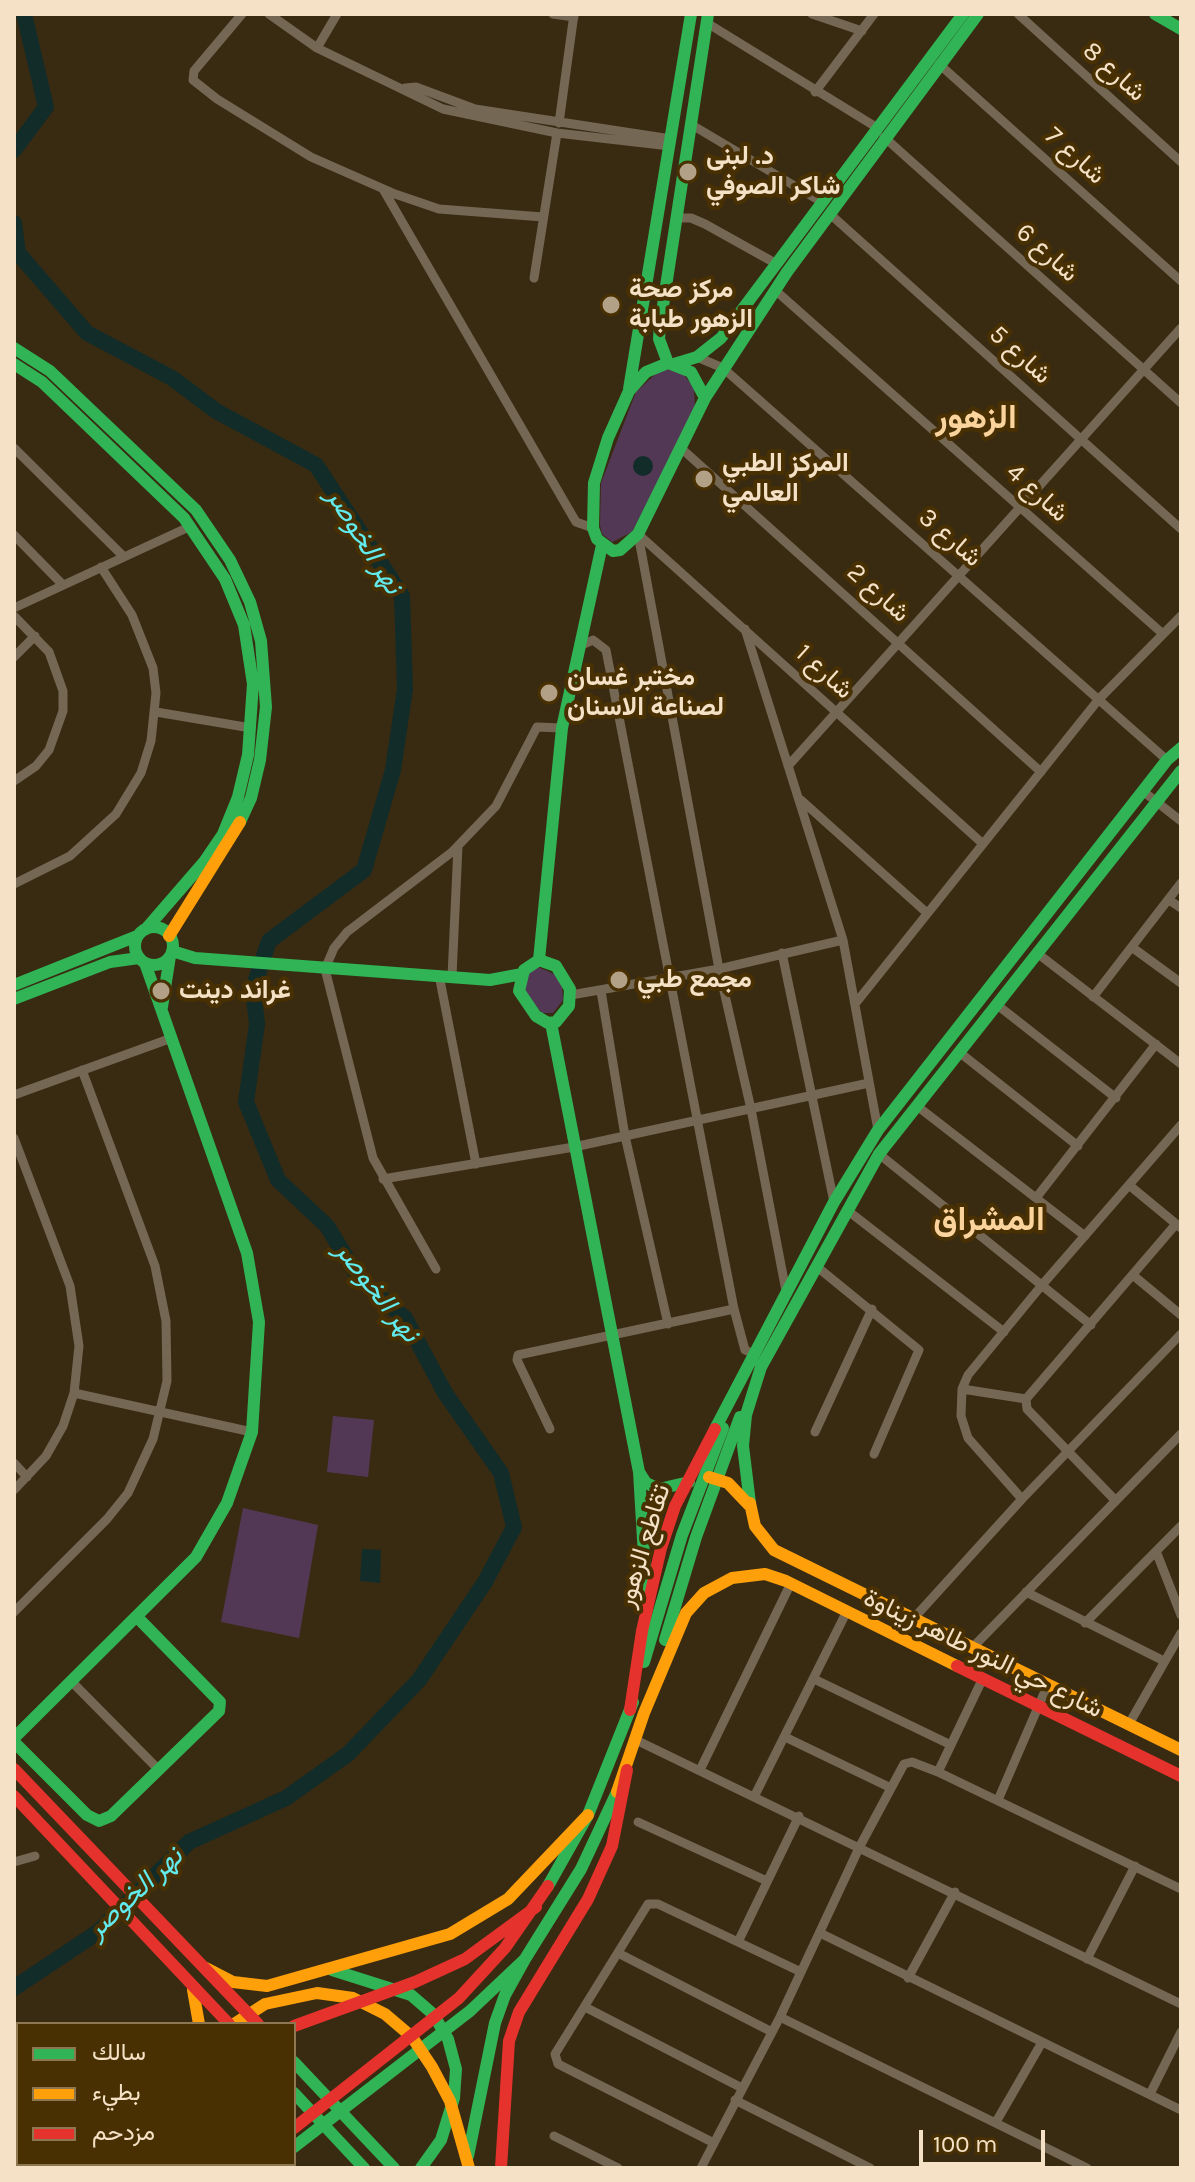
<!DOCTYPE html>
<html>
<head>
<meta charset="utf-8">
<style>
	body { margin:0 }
	#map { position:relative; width:1195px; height:2182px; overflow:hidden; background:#392b12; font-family:Karla,Vazirmatn,sans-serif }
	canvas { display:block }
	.frame { position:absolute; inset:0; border:16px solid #f4e1c6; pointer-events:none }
	.legend { position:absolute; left:16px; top:2022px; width:280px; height:144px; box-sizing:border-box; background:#483003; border:2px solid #8d7751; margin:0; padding:10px 14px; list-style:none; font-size:24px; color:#f4e1c6 }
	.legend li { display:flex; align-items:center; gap:16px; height:40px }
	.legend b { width:40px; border:2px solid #8d7751 }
	.scale { position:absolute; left:919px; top:2130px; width:126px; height:36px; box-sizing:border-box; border:4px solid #f4e1c6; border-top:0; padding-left:10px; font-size:24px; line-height:28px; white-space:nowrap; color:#f4e1c6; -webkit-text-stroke:6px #483003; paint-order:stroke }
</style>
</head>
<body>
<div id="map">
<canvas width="1195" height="2182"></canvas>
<div class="frame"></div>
<ul class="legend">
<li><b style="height:10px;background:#30b455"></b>سالك</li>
<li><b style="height:10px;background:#ff9f0a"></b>بطيء</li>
<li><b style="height:10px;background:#e5322d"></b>مزدحم</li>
</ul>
<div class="scale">100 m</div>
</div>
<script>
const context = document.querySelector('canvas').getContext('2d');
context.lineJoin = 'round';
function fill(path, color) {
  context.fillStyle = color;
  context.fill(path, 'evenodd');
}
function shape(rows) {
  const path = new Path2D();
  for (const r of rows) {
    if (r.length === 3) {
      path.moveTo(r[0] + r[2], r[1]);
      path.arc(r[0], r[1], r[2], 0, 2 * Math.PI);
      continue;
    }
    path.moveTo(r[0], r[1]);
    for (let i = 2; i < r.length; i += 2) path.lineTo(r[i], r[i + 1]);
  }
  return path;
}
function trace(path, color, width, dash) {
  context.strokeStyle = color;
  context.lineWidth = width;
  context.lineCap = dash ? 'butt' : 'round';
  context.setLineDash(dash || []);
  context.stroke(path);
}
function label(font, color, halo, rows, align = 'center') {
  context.font = font + ' Karla,Vazirmatn,sans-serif';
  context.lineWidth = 8;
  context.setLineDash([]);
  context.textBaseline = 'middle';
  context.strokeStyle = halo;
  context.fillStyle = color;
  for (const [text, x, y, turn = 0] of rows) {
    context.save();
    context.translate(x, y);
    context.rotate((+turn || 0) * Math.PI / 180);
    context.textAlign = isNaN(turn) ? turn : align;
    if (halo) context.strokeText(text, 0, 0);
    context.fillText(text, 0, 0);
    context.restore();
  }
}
fill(shape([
	[661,369,681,371,694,388,695,411,632,532,612,542,602,534,600,525,601,483,636,392],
	[536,966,556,975,562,987,563,1000,553,1013,542,1013,524,991,527,971],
	[333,1416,374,1420,368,1477,327,1472],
	[243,1508,318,1525,299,1638,221,1622]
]), '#533856');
fill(shape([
	[643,466,10],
	[362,1549,381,1550,380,1583,360,1581]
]), '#122c2a');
trace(shape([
	[14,150,46,107,24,14],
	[14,223,18,253,87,333,172,378,216,411,316,465,402,596,405,689,393,770,364,870,269,941,253,989,257,1024,246,1102,278,1180,327,1226,360,1280,405,1318,445,1393,501,1473,514,1527,485,1582,419,1680,348,1754,286,1798,189,1842,98,1932,14,1988]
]), '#122c2a', 16);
trace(shape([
	[242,14,194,71,193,80,217,99,311,157,395,194,439,209,543,217],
	[269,14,317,48,443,109,557,133,670,146],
	[553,14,574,17],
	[812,14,862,31],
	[1018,14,1181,162],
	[707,23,876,127],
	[317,48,337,14],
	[939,64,1181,281],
	[405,88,416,87,475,109,671,139],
	[815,92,874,14],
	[559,123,574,14],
	[692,125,820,201],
	[884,137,1181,403],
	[383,189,576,522,593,528],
	[830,214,1181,529],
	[676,218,691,218,705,224,775,263],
	[534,278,557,133],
	[775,290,1163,634],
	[697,357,723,368,1167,760],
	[14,448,123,556],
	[682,449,1041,772],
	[638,534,719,969,751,1109,786,1291],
	[638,534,982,843],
	[14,535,62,584],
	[14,608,191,526],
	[14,616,49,652,63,691,63,711,49,750,36,766,14,781],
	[745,629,843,940,878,1130],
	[580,646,593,640,606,650,734,1309,745,1350,754,1354],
	[14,657,35,636],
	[156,712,251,728],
	[788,766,1181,328],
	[1144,792,1181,821],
	[801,800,927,913],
	[14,884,70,856,116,814,141,773,151,741,156,693,153,668,132,615,101,567],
	[1169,900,1181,908],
	[1133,948,1181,983],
	[782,953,834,1202],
	[1037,953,1181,1064],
	[439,975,476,1164],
	[452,976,458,846],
	[601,991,625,1136,668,1324],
	[571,995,719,969,843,940],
	[1093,997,1181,883],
	[855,1004,1099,699,1181,616],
	[996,1004,1116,1098],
	[959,1052,1078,1146],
	[14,1095,169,1039],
	[917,1106,1085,1236],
	[14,1138,70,1286,79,1346,74,1393,63,1426,46,1456,14,1490],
	[879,1154,1091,1325],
	[383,1179,574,1147,869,1083],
	[1129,1185,1181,1228],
	[1036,1198,1156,1044],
	[847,1210,1004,1332],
	[816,1266,919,1350,874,1454],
	[436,1269,373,1158,325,969,334,948,347,932,452,852,496,806,537,727,562,728],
	[1134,1276,1181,1315],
	[962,1389,1026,1399],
	[74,1393,252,1432],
	[1026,1399,1176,1224],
	[1026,1399,1027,1409,1114,1499],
	[550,1429,517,1360,518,1355,734,1309],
	[815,1432,872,1309],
	[14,1463,27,1477],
	[1022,1499,968,1438,961,1416,962,1389,968,1375,1042,1285,1181,1125],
	[1156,1551,1181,1615],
	[1026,1592,1164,1661],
	[14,1612,107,1519,128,1493,153,1439,167,1381,166,1321,155,1266,82,1070],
	[914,1618,1022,1499,1181,1334],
	[1085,1623,1181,1526],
	[973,1647,1181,1434],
	[814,1679,951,1745],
	[72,1682,158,1769],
	[1129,1724,1181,1633],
	[785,1737,891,1788],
	[636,1740,1181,2004],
	[700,1770,791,1583],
	[938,1772,983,1678],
	[755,1795,847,1611],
	[998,1800,1048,1684],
	[638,1822,767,1881],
	[14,1862,35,1856],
	[820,1933,1181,2110],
	[738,1942,801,1972],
	[618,1953,772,2032],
	[1087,1959,1135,1866],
	[908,1978,955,1892],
	[585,2007,742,2088],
	[780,2017,1087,2168],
	[1150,2094,1181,2032],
	[735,2100,870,2168],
	[996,2122,1041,2044],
	[554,2136,618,2168],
	[714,2143,558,2064,555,2054,648,1904,658,1904,738,1942,799,1816],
	[42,2168,44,2164],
	[701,2168,780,2017,860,1846,904,1764,912,1762,938,1772,1181,1889]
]), '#746754', 9);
trace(shape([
	[1155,14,1181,29],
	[14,348,50,371,196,510,230,560,250,602,261,641,266,707,260,760,251,798,240,822],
	[668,363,691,372,705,398,638,534,620,550,613,551,597,539,593,528,594,483,608,438,629,391,646,372,668,363],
	[668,363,659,339,660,325,708,14],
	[14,364,42,382,184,518,225,579,244,625,253,684,248,755,238,797,223,834,204,862,146,929],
	[674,364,697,357,721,338,963,14],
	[629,389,691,14],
	[705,398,787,272,978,14],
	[154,946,19],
	[172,951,195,958,490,980,522,974],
	[539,960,562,728,602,545],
	[539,960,556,966,570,989,569,1006,556,1022,548,1023,536,1016,519,991,524,970,539,960],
	[14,985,137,936],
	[14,999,110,962,139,958],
	[162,1007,170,956],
	[551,1023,639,1472,646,1590],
	[715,1429,834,1202,878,1130,1167,760,1181,748],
	[639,1472,646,1483,659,1489,689,1482],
	[750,1503,743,1446,746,1415,761,1367,879,1154,1181,771],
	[665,1640,696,1537,740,1417],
	[644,1662,682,1535,723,1428],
	[14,1738,196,1557,227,1503,252,1432,259,1322,247,1253,145,963],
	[14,1742,87,1815,99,1821,111,1816,219,1711,220,1702,138,1618],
	[548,1886,588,1815,633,1702],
	[332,1970,411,1995,433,2014,448,2039,456,2069,454,2098,441,2140,421,2168],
	[294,2062,394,2168],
	[294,2093,364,2168],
	[294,2147,470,2011,525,1959,581,1869,617,1792],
	[468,2156,495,2023,505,1995,525,1959],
	[219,2164,220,2168],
	[249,2164,249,2168],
	[139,2168,141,2164],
	[168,2168,170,2164]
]), '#30b455', 12);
trace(shape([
	[169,936,240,822],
	[709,1477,728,1483,749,1505],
	[750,1503,755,1526,774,1550,1181,1750],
	[617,1792,644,1713,686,1613,704,1593,732,1578,765,1574,786,1581,957,1666],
	[206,1968,233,1982,267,1986,450,1934,508,1899,588,1815],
	[193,1990,199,2024],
	[234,2024,265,2004,317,1993,353,1998,385,2014,412,2037,432,2067,450,2101,469,2168],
	[267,2168,272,2164]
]), '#ff9f0a', 12);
trace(shape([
	[957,1666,1181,1776],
	[630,1710,642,1631,661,1548,675,1506,715,1429],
	[14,1769,258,2024],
	[14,1796,229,2024],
	[294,2026,415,1982,465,1959,536,1907],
	[294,2128,459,1998,505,1948,548,1886],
	[501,2168,509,2041,519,2012,588,1899,612,1846,627,1770]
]), '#e5322d', 12);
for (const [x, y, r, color] of [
	[688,172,10,"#b3a187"],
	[611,305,10,"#b3a187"],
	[704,479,10,"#b3a187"],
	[549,693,10,"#b3a187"],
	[619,980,10,"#b3a187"],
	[161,991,10,"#b3a187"]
]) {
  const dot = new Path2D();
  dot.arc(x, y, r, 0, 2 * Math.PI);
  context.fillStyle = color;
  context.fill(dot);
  trace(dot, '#483003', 3);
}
label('26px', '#f4e1c6', '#483003', [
	["شارع 8",1114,72,42],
	["شارع 7",1075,156,42],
	["شارع 6",1047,253,42],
	["شارع 5",1020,355,42],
	["شارع 4",1037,493,42],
	["شارع 3",950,538,41],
	["شارع 2",878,593,42],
	["شارع 1",824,672,42],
	["تقاطع الزهور",644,1546,-73],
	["شارع حي النور طاهر زيناوة",983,1654,26]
]);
label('bold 26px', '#f4e1c6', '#483003', [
	["د. لبنى",706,157],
	["شاكر الصوفي",706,187],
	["مركز صحة",629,290],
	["الزهور طبابة",629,320],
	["المركز الطبي",722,464],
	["العالمي",722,494],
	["مختبر غسان",567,678],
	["لصناعة الاسنان",567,708],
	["مجمع طبي",637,980],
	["غراند دينت",179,991]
], 'left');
label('italic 28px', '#62ebee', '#483003', [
	["نهر الخوصر",364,541,58],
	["نهر الخوصر",377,1292,52],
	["نهر الخوصر",135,1893,-43]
]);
label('bold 34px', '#fad49c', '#483003', [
	["الزهور",976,418],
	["المشراق",989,1220]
]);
</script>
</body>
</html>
